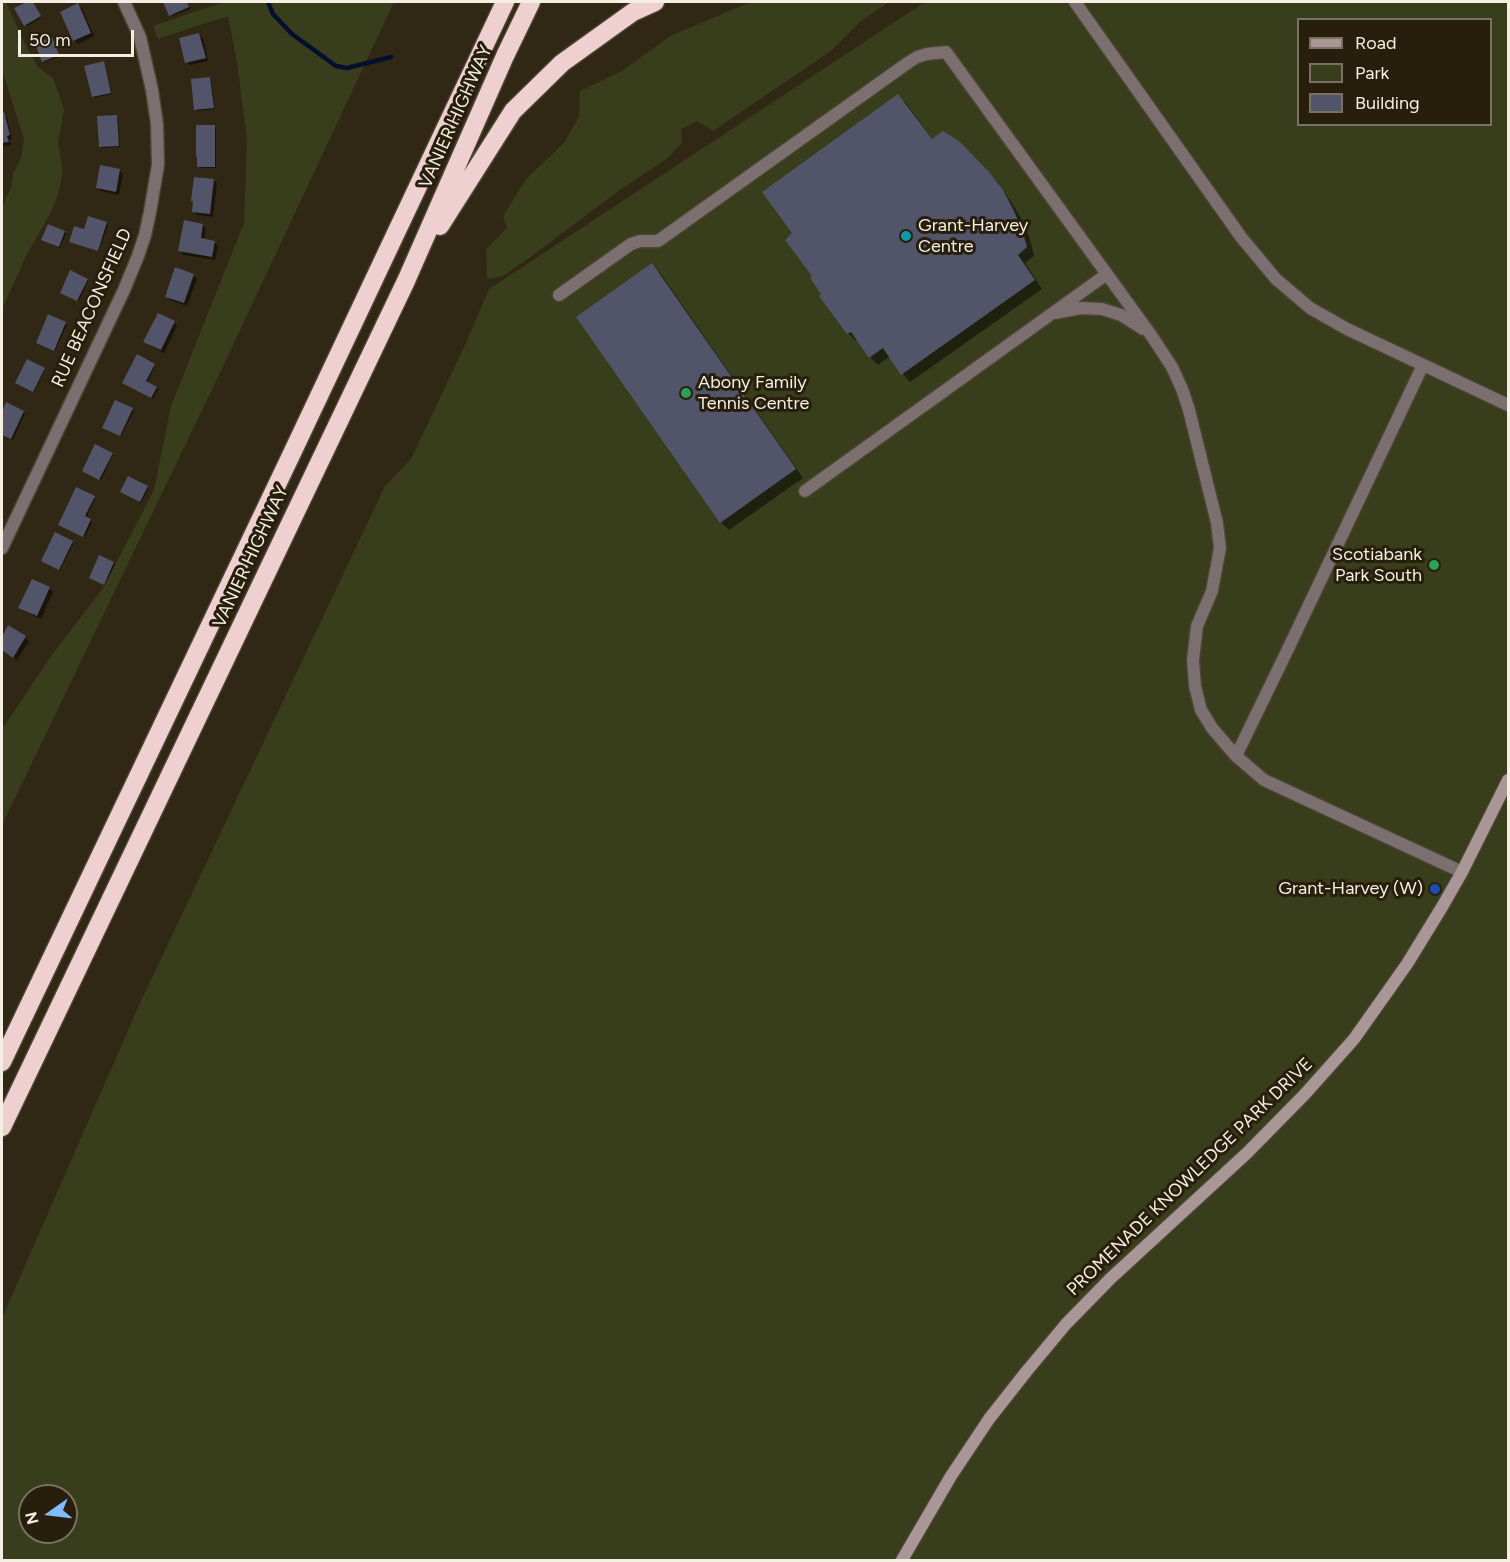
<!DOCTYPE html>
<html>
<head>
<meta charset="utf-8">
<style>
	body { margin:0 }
	#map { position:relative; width:1510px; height:1562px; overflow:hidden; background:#312715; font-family:Figtree,sans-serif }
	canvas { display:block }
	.frame { position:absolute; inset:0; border:3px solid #f4eee3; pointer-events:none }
	.legend { position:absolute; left:1297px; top:18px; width:195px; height:108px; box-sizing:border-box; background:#271e0c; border:2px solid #797162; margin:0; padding:8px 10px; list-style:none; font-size:18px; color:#f4eee3 }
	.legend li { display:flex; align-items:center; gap:12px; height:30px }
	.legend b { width:30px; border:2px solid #797162 }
	.north { position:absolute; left:18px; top:1484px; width:60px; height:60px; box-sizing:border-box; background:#271e0c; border:2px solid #797162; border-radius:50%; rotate:256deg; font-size:16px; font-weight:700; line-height:24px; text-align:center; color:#f4eee3 }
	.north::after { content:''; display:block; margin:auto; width:21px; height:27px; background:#80bdfa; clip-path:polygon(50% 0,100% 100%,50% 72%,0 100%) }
	.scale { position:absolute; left:18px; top:30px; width:116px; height:27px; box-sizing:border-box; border:3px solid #f4eee3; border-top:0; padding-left:8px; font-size:18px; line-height:21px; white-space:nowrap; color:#f4eee3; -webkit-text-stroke:4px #271e0c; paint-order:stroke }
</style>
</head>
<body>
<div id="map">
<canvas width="1510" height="1562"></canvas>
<div class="frame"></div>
<ul class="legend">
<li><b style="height:8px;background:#a99697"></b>Road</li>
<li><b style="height:16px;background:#383e1c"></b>Park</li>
<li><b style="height:16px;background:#525569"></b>Building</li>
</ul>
<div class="north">N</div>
<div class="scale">50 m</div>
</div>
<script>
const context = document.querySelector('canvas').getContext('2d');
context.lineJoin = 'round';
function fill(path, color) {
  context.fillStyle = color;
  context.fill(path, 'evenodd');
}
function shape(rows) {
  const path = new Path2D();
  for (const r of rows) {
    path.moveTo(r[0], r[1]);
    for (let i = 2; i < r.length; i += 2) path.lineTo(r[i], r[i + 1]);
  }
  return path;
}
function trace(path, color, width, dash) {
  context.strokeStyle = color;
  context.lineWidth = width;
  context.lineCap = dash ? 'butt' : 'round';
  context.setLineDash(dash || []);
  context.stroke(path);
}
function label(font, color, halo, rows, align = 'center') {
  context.font = font + ' Figtree,sans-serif';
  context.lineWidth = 6;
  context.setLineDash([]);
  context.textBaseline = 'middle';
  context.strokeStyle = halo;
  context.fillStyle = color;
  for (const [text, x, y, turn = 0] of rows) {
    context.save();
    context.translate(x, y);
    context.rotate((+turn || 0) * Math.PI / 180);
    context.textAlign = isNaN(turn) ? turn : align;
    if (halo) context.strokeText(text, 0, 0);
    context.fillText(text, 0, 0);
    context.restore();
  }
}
fill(shape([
	[2,2,6,2,24,42,38,67,53,78,64,109,58,143,63,172,58,194,51,212,27,254,2,309,2,207,12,186,13,174,21,158,24,139,2,70],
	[224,2,394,2,218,377,2,825,2,729,54,652,103,588,154,490,171,406,244,223,247,139,237,62,228,16,158,39,153,26],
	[751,2,889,2,861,21,831,51,713,131,697,121,681,129,682,143,668,158,617,192,529,258,503,276,487,279,486,249,507,228,503,216,526,179,564,143,579,117,580,91,622,71,670,36],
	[925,2,1508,2,1508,1560,2,1560,2,1318,141,1001,385,486,411,459,465,345,489,289],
	[1298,20,1490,20,1490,124,1298,124],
	[30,1496,66,1496,66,1532,30,1532]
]), '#383e1c');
fill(shape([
	[30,2,32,2,41,18,27,26,16,9],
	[165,2,186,2,190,9,172,16],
	[78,5,82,9,94,36,78,44,74,40],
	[199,35,203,38,208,61,190,65,187,62],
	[53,40,59,57,45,62,43,61],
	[105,64,112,94,94,98,93,96],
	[210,79,211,80,215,109,197,111,196,110],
	[898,96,906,103,933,140,981,165,997,182,1010,200,1022,220,1030,239,1034,256,1025,263,1042,289,910,382,903,374,890,356,878,365,870,357,858,340,856,341,848,333,821,296,823,295,794,233],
	[3,114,7,118,12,139,10,139,11,145,2,147,2,115],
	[117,116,118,118,120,147,102,148,101,146],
	[215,127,216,128,216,168,200,168,199,166],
	[119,170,123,174,119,195,101,191,98,188],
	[214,180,217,184,213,217,197,215,193,211,194,202],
	[106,223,108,225,99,251,72,243],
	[203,225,206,229,204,240,214,242,218,246,215,260,184,255,180,251],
	[64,232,66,234,60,248,43,240],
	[652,265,660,273,803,478,729,530,721,522],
	[193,275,197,279,187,306,170,300,167,296],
	[87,280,88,281,79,301,63,294],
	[49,316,67,325,55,351,39,344],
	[174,323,177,326,164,353,149,345,145,341],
	[154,365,155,366,147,383,158,389,153,399,125,384],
	[44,369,45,370,34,392,18,384],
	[7,404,25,413,13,440,2,435,2,415],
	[132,409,134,411,121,436,105,429],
	[112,454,113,455,101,480,85,472],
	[147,488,148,489,141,503,123,493],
	[94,498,95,499,86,518,92,522,85,537,61,526],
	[72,542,73,544,60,570,44,562],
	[113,563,115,564,105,585,92,579],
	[33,581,49,588,53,592,41,619,24,611,20,607],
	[9,627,29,641,17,660,2,650,2,640]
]), '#0007');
trace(shape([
	[268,2,273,14,292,34,336,66,347,68,391,57]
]), '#040f2d', 4.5);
fill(shape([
	[27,2,33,2,41,16,24,26,14,8],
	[163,2,187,2,189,7,169,16],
	[78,3,91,33,73,41,60,12],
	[199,33,206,58,185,63,179,38],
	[52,37,59,55,42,62,35,44],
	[104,61,111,93,92,97,84,66],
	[210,77,214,108,194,110,191,79],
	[898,94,932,139,943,131,959,141,989,172,1003,190,1014,211,1022,230,1027,247,1018,255,1035,280,901,375,883,348,869,358,851,332,847,334,819,296,821,294,810,278,812,276,785,240,792,233,762,192],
	[4,112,10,135,7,136,9,142,2,143,2,113],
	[117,115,119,146,99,147,97,116],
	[196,125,215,125,215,167,197,167,197,157,196,157],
	[100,165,120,169,116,192,96,188],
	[194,177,214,179,210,214,192,212,193,201,191,201],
	[88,216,107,222,98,251,69,242,74,226,84,229],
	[184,220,203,224,201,238,215,241,212,257,178,251],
	[48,224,65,231,59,247,41,240],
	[652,263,796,469,720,523,576,317],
	[175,267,194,274,184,303,165,297],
	[70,270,88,279,77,301,60,293],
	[158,313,175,321,161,350,143,342],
	[48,314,66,322,54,351,36,343],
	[137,354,155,364,146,381,157,387,151,398,122,383],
	[27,359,45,368,33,392,15,383],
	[115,400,133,408,120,436,102,428],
	[6,402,24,411,11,439,2,435,2,412],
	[95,444,113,453,99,480,82,471],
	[128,476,148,486,140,502,120,492],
	[76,487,95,496,85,516,91,519,83,537,58,525],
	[55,532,73,541,59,570,41,561],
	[99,555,114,562,104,585,89,578],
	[32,579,50,587,37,616,18,608],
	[8,625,26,636,13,658,2,650,2,637]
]), '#525569');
const street = shape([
	[1075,2,1241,237,1276,279,1310,308,1347,329,1508,405],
	[559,295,631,244,640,241,658,241,909,62,917,57,927,54,946,52,1151,335,1172,367,1182,389,1189,410,1217,523,1220,548,1212,591,1197,626,1193,660,1195,686,1201,710,1212,728,1236,756,1264,780,1462,872],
	[1055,313,1081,308,1102,309,1121,315,1143,329],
	[805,491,1107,274],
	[2,548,124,290,138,256,145,235,150,212,158,165,157,124,152,90,140,37,124,2],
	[1236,756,1288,649,1423,365]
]);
const secondary = shape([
	[902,1560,951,1476,989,1419,1026,1372,1066,1324,1111,1278,1247,1153,1305,1094,1354,1039,1407,964,1442,907,1462,872,1508,780]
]);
const highway = shape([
	[440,226,513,111,562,63,633,12,655,2],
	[2,1062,294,449,505,2],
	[2,1127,406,281,505,56,531,2]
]);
trace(street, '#4c4332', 15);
trace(secondary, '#4c4332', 15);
trace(highway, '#4c4332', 21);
trace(street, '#7b6f6f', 12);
trace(secondary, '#a99697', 12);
trace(highway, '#eed0d1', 18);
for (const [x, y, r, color] of [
	[906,236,6,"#0f9aa8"],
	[686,393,6,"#2e9e5b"],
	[1434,565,6,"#2e9e5b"],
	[1435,889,6,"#1a4fb4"]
]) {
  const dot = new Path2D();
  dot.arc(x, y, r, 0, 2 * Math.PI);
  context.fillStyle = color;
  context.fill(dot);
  trace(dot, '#271e0c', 2);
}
label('18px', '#f4eee3', '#271e0c', [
	["VANIER HIGHWAY",456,117,-66],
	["RUE BEACONSFIELD",92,308,-66],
	["VANIER HIGHWAY",251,557,-65],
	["PROMENADE KNOWLEDGE PARK DRIVE",1190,1177,-44]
]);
label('18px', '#f4eee3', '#271e0c', [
	["Grant-Harvey",918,226],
	["Centre",918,247],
	["Abony Family",698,383],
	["Tennis Centre",698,404],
	["Scotiabank",1422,555,"right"],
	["Park South",1422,576,"right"],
	["Grant-Harvey (W)",1423,889,"right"]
], 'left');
</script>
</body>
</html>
